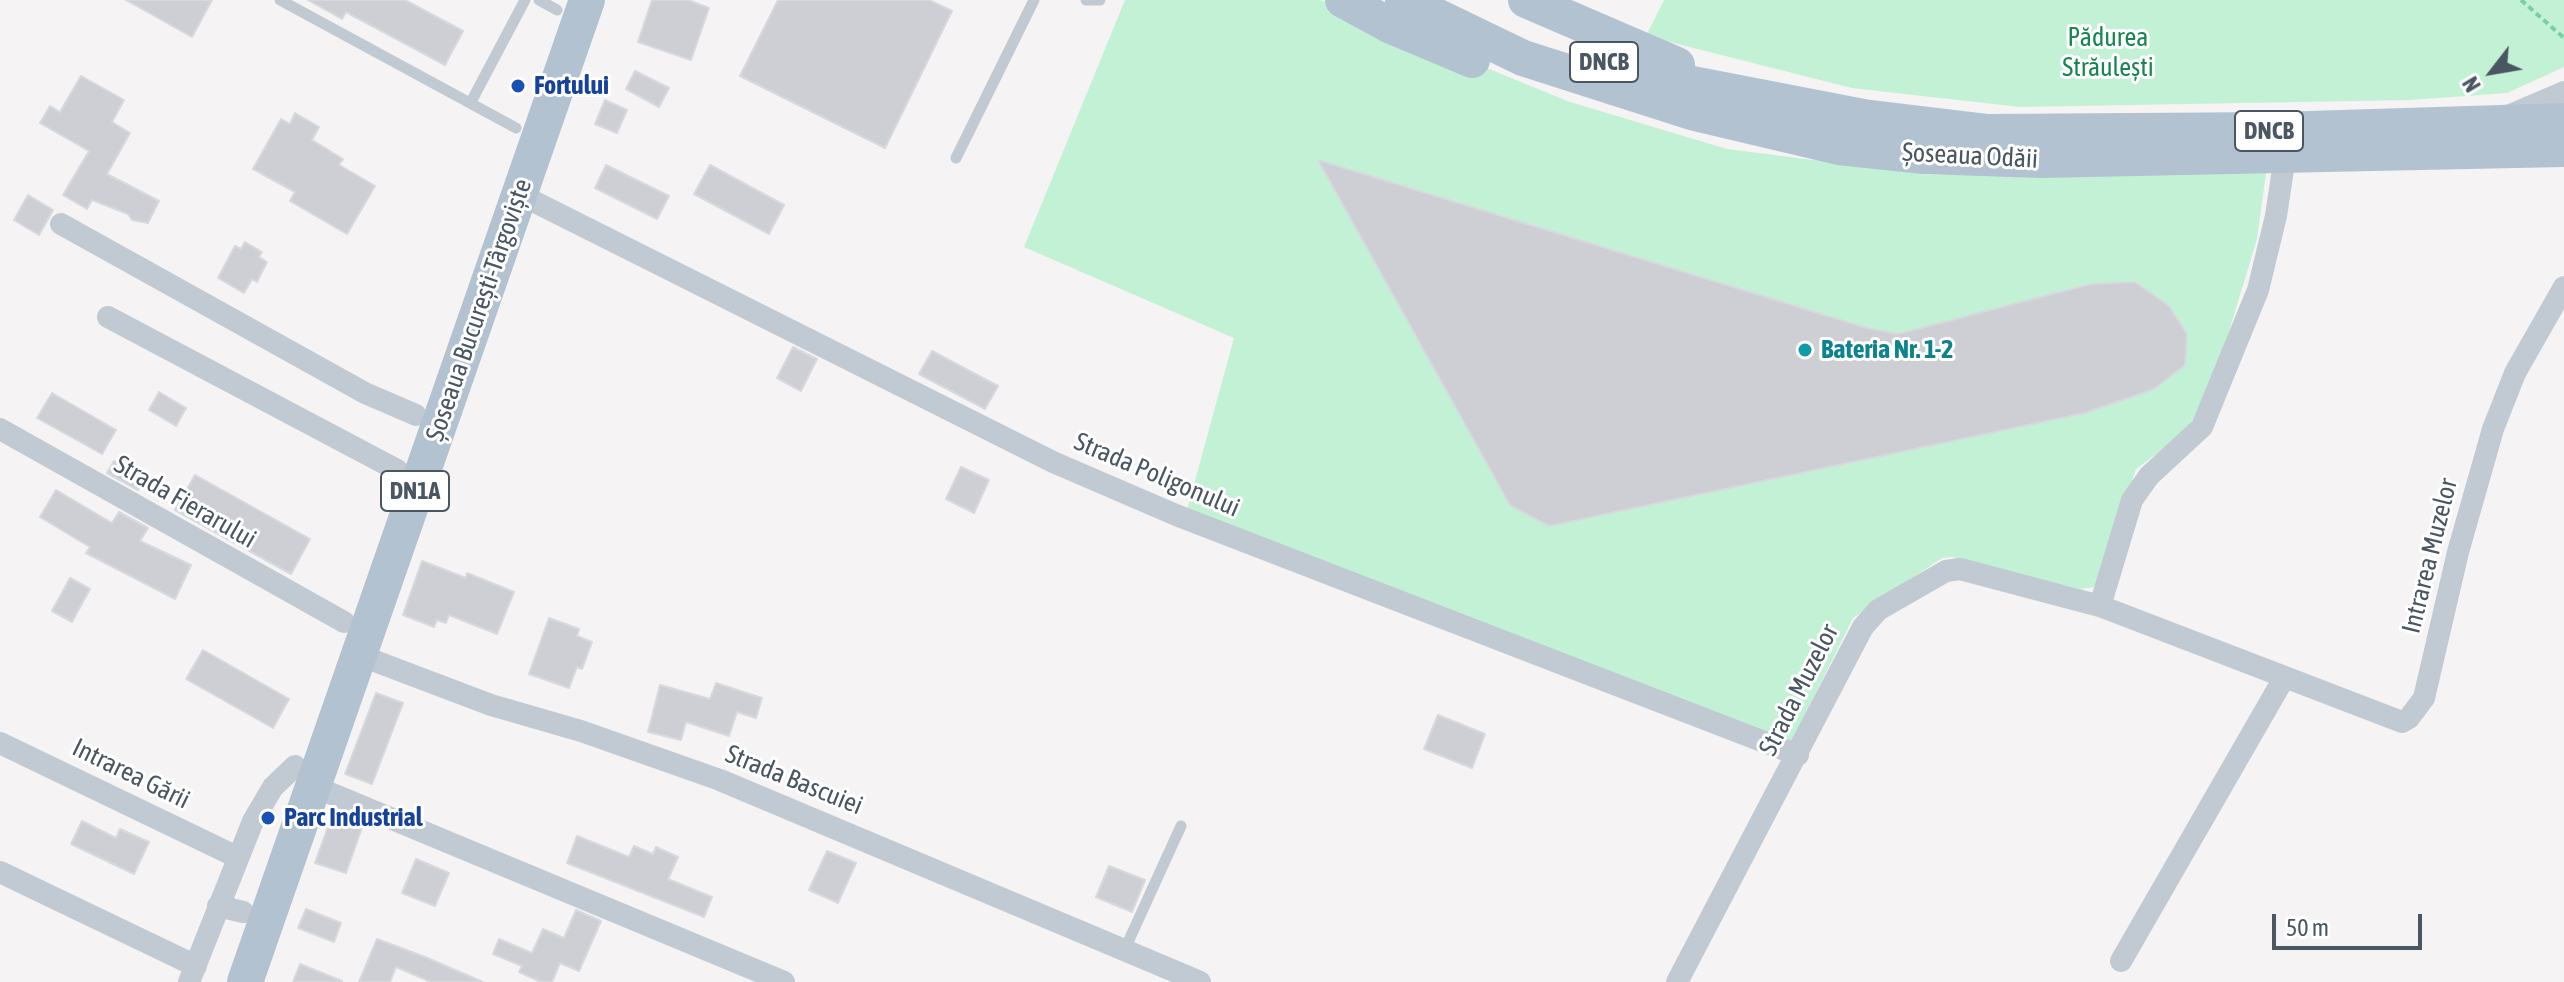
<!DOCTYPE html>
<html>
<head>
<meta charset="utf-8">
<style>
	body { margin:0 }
	#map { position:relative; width:2564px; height:982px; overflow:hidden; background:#f5f3f3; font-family:"Asap Condensed",sans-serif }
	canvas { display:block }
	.north { position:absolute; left:2452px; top:32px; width:80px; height:80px; -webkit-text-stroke:6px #fff; paint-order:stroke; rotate:239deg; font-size:22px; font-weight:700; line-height:32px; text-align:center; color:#4a5661 }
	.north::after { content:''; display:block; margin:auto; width:28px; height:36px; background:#4a5661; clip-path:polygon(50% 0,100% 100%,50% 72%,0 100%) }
	.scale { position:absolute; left:2272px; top:914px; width:150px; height:36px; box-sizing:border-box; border:4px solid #4a5661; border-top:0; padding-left:10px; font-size:24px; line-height:28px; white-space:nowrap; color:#4a5661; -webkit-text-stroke:6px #fff; paint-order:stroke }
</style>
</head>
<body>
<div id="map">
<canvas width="2564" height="982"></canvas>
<div class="north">N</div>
<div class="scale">50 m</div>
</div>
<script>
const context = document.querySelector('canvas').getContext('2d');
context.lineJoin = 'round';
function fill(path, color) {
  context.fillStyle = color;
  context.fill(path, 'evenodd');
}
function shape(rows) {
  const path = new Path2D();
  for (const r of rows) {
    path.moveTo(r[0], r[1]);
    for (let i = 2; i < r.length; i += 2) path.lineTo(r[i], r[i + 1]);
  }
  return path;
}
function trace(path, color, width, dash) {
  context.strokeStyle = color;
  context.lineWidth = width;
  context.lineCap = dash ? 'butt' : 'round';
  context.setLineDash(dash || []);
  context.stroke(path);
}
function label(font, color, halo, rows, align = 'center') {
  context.font = font + ' "Asap Condensed",sans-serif';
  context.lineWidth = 6;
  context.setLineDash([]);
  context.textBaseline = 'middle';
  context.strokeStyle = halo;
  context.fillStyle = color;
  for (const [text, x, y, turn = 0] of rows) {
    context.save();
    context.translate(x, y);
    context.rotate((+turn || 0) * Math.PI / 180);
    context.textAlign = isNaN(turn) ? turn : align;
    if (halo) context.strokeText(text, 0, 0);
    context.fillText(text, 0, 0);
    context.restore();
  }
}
fill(shape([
	[1125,0,1320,0,1570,102,1727,149,1930,175,2266,173,2257,239,2210,394,2183,434,2136,469,2099,583,2094,587,2080,589,1952,557,1942,558,1853,618,1787,751,1187,510,1234,338,1024,247],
	[1664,0,2564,0,2564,67,2507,93,2410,100,2020,107,1852,88,1646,36]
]), '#c3f1d5');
const building = shape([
	[126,0,212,0,192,37,126,0],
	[308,0,405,0,463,31,445,65,346,12,342,19,308,0],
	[652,0,688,0,709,8,691,60,638,42,652,0],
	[778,0,929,0,952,11,885,148,740,76,778,0],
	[635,71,669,88,659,107,626,89,635,71],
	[81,76,124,100,112,122,130,133,107,174,159,201,148,223,132,220,128,214,92,200,87,209,63,195,89,151,40,123,50,106,60,112,81,76],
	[605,100,627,110,617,133,595,124,605,100],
	[295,113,319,127,312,140,343,159,339,165,375,186,347,234,290,201,295,192,253,169,281,119,290,124,295,113],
	[1318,160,1867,328,1898,334,2091,284,2135,282,2169,306,2187,334,2185,365,2154,389,2085,413,1549,526,1510,505,1318,160],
	[606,165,669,196,657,219,595,188,606,165],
	[710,165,784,205,769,234,694,194,710,165],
	[28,195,53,210,39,235,14,220,28,195],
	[245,242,262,252,259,257,267,262,257,282,252,279,244,293,218,278,235,246,241,249,245,242],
	[793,347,817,359,801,391,777,378,793,347],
	[932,351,998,386,985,409,919,374,932,351],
	[159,392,186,408,176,426,149,410,159,392],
	[52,393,116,430,102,454,37,418,52,393],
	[114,461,145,478,138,490,107,473,114,461],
	[961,467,989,480,974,513,946,499,961,467],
	[195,475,310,539,291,574,175,510,195,475],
	[56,490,112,523,119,512,148,528,140,541,191,565,175,599,86,553,90,547,40,517,56,490],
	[422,561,466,578,467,573,514,592,497,634,449,615,446,623,437,620,434,627,403,615,422,561],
	[70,578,90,589,72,622,52,611,70,578],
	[549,618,579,629,577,636,592,642,582,669,577,667,569,688,529,674,549,618],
	[203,650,289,699,273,728,186,679,203,650],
	[716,683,762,698,756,718,737,712,729,736,686,722,681,740,648,732,660,685,710,699,716,683],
	[376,693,403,703,372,784,345,774,376,693],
	[1438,715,1485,734,1472,768,1424,749,1438,715],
	[334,810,364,822,346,873,315,863,334,810],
	[82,821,116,838,120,829,149,842,134,874,71,844,82,821],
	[577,836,629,857,634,846,653,854,656,847,678,857,668,879,712,897,704,917,567,863,577,836],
	[827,851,856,863,838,903,809,890,827,851],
	[416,859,449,873,435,906,402,893,416,859],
	[1109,866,1145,880,1132,912,1096,897,1109,866],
	[306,909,341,923,334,942,298,928,306,909],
	[576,910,601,921,579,971,560,963,552,982,541,982,519,972,522,966,493,954,499,939,532,953,543,929,564,938,576,910],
	[377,939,425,957,483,982,431,982,396,967,390,982,359,982,377,939],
	[300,964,342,981,342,982,293,982,300,964]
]);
fill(building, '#cdcfd5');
trace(building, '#d7d9de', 2);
trace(shape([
	[2521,0,2564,38]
]), '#7ad0a6', 4, [6, 4]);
trace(shape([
	[280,0,516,128],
	[539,0,557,10],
	[1086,0,1100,0],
	[471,102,525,0],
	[956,158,1034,0],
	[1124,951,1181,826]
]), '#c1cad2', 11);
trace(shape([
	[2510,115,2564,92],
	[519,194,1053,462,1176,515,1798,755],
	[61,224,365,393,416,415],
	[108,317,397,470],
	[0,429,344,622],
	[2100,606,2132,500,2149,476,2202,427,2258,290,2276,216,2285,156],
	[359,655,491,705,581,731,720,780,1200,982],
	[0,743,237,857],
	[313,786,784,982],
	[0,872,196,966],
	[218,906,243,912],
	[2121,961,2284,678],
	[189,982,253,821,273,787,295,766],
	[1677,982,1863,627,1878,610,1946,571,1960,569,2100,606,2402,722,2409,718,2424,698,2458,552,2493,429,2515,373,2564,287]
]), '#c1cad2', 22);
trace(shape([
	[1343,0,1391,26,1472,60],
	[1403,0,1523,58,1695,113,1839,147,1923,156,2042,160,2564,149],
	[1526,0,1677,65],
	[1635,73,1863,117,1988,132,2278,130,2564,121],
	[245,982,587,0]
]), '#b3c2d1', 36);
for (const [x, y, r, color] of [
	[518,86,8,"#1a4fb4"],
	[1805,350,8,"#0f9aa8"],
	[268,818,8,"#1a4fb4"]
]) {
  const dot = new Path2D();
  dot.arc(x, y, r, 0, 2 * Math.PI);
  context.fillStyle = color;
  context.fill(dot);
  trace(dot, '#fff', 3);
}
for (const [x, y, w] of [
	[1604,62,68],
	[2269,131,68],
	[415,491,68]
]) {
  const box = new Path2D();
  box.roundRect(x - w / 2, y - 20, w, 40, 6);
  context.fillStyle = '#fff';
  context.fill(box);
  trace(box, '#4a5661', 2);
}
label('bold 24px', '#4a5661', null, [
	["DNCB",1604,62],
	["DNCB",2269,131],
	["DN1A",415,491]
]);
label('26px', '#17864f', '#fff', [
	["Pădurea",2108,38],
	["Străulești",2108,68]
]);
label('bold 26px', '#164399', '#fff', [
	["Fortului",534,86],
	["Parc Industrial",284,818]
], 'left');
label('26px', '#4a5661', '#fff', [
	["Șoseaua Odăii",1970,156,3],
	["Șoseaua București-Târgoviște",479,310,-71],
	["Strada Poligonului",1157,475,23],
	["Strada Fierarului",185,502,30],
	["Intrarea Muzelor",2430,556,-76],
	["Strada Muzelor",1799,690,-63],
	["Intrarea Gării",131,774,26],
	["Strada Bascuiei",794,780,22]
]);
label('bold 26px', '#0d838f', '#fff', [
	["Bateria Nr. 1-2",1821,350]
], 'left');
</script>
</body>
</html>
